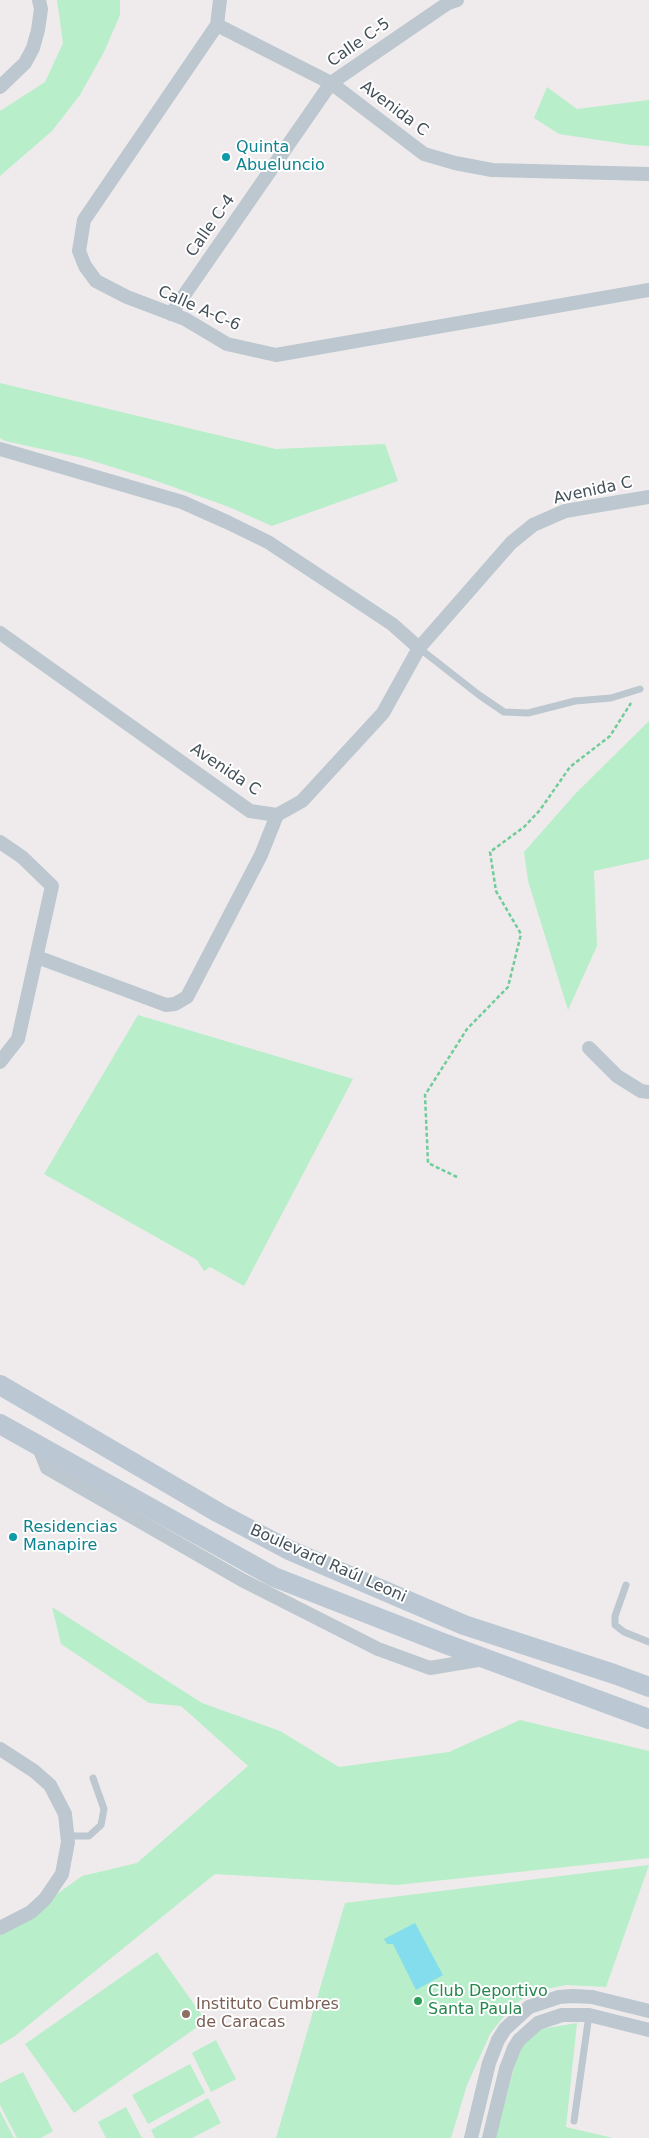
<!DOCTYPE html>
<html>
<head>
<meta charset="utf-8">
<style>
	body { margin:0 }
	canvas { display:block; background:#efebec }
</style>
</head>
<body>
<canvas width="649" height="2138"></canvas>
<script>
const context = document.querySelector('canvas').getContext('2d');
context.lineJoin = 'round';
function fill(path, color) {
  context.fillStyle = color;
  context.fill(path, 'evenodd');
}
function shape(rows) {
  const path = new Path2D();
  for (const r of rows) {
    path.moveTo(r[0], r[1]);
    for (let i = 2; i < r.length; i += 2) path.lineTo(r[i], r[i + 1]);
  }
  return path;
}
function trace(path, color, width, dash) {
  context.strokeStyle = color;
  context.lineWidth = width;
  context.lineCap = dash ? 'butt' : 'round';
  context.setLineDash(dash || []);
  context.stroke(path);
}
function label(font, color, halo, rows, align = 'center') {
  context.font = font + ' "DejaVu Sans",sans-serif';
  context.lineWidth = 4;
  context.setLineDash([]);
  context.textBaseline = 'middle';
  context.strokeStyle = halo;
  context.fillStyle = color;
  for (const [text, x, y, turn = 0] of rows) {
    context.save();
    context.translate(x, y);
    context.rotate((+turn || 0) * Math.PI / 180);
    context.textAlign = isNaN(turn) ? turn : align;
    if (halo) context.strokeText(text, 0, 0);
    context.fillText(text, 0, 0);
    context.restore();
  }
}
fill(shape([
	[57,0,120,0,120,15,104,52,80,95,52,131,0,176,0,111,45,82,63,43],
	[547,87,577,109,649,100,649,146,631,145,559,134,534,118],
	[0,383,276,449,385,444,398,481,272,526,229,507,151,479,83,458,5,441,0,438],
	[649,721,649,859,594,871,597,946,568,1010,528,881,524,852,576,793],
	[138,1015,353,1079,244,1286,210,1267,204,1271,197,1260,44,1174],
	[52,1607,202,1703,280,1731,339,1767,449,1752,520,1720,649,1751,649,1858,397,1885,215,1874,15,2036,0,2045,0,1935,82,1876,137,1863,248,1766,181,1706,149,1703,61,1644],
	[649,1865,606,1987,566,1985,542,1990,527,1996,512,2006,490,2034,482,2052,467,2085,451,2138,276,2138,345,1903],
	[157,1952,206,2021,74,2113,25,2044],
	[577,2023,566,2127,613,2138,495,2138,520,2046,541,2029],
	[216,2040,236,2079,211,2092,192,2053],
	[190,2064,205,2093,148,2124,132,2095],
	[23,2072,53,2131,41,2138,17,2138,0,2105,0,2083],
	[208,2098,221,2123,192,2138,155,2138,151,2130],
	[126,2107,142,2138,106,2138,98,2122],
	[0,2111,14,2138,0,2138]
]), '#b8eec9');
fill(shape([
	[415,1923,443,1975,416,1990,393,1944,387,1944,384,1939]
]), '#84ddec');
trace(shape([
	[457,1177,428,1163,425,1095,467,1029,508,987,521,934,496,891,490,852,524,827,540,810,570,767,610,736,631,703]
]), '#70cc99', 2.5, [4, 2.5]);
trace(shape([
	[419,648,479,695,504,712,528,713,575,701,611,698,640,689],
	[626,1585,615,1616,615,1625,624,1632,649,1642],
	[68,1836,89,1836,101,1825,104,1809,93,1778],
	[574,2121,589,2015]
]), '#bcc7cf', 7);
trace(shape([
	[220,0,217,25,331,83,424,154,455,163,492,170,649,174],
	[217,25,84,220,79,251,85,266,96,281,127,297,185,319,227,344,276,355,649,290],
	[0,87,25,63,33,48,38,30,41,9,39,0],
	[171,314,331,83,448,3,457,0],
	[0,449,182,502,227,522,268,542,392,624,419,648,383,713,302,801,277,815,250,811,0,633],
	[419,648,511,543,533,525,565,511,649,497],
	[0,842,22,857,52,886,18,1039,0,1062],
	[37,957,166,1005,175,1004,187,997,261,855,277,815],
	[589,1048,617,1076,641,1091,649,1092],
	[38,1445,47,1468,242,1580,378,1649,430,1668,484,1659],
	[0,1749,34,1771,50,1785,65,1814,68,1842,62,1874,45,1899,31,1912,0,1928],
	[471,2138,489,2063,498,2040,505,2029,529,2007,559,1997,573,1996,592,1997,649,2011],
	[489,2138,506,2069,514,2048,519,2040,538,2023,562,2015,589,2015,649,2030]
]), '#bcc7cf', 14);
trace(shape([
	[0,1385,219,1513,289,1550,464,1625,614,1674,649,1687],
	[0,1424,274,1577,443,1643,649,1719]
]), '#bbc8d3', 20);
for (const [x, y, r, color] of [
	[226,157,5,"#0f9aa8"],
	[13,1537,5,"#0f9aa8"],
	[418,2001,5,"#2e9e5b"],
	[186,2014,5,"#8d6e63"]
]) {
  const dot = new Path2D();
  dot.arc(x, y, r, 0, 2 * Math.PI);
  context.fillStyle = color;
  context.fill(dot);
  trace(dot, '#fff', 2);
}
label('16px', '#445059', '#fff', [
	["Calle C-5",359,43,-35],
	["Avenida C",394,109,37],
	["Calle C-4",211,226,-55],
	["Calle A-C-6",199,309,24],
	["Avenida C",593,491,-12],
	["Avenida C",225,770,34],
	["Boulevard Raúl Leoni",328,1564,24]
]);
label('16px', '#0d838f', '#fff', [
	["Quinta",236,148],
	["Abueluncio",236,166],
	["Residencias",23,1528],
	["Manapire",23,1546]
], 'left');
label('16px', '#27864d', '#fff', [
	["Club Deportivo",428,1992],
	["Santa Paula",428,2010]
], 'left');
label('16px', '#785e54', '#fff', [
	["Instituto Cumbres",196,2005],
	["de Caracas",196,2023]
], 'left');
</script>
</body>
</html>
